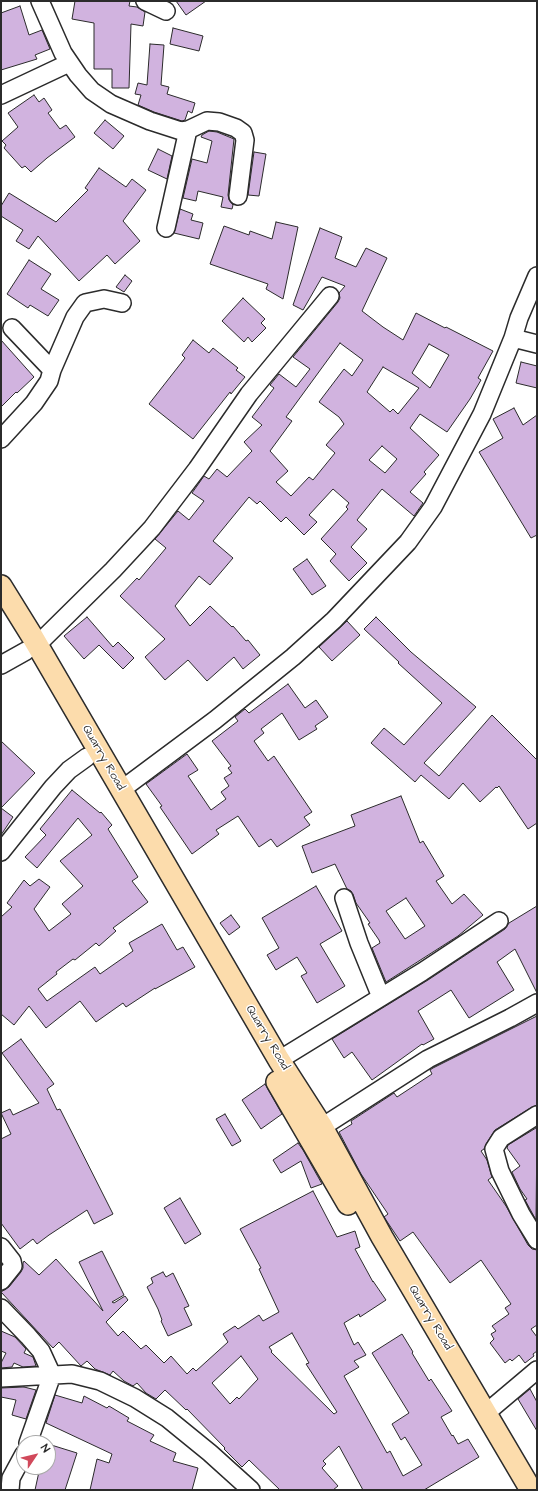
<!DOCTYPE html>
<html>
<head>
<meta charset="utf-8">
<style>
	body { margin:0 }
	#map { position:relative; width:538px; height:1491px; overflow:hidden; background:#fff; font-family:"Architects Daughter",sans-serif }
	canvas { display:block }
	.frame { position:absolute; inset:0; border:2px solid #2b2b2b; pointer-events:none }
	.north { position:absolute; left:16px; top:1435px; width:40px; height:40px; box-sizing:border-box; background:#fff; border:1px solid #aaa; border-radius:50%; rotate:55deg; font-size:11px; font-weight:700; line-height:16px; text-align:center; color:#2b2b2b }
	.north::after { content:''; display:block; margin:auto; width:14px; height:18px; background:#d1495b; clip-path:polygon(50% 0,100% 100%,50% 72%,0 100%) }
</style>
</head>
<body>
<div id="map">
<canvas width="538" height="1491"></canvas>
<div class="frame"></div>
<div class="north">N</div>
</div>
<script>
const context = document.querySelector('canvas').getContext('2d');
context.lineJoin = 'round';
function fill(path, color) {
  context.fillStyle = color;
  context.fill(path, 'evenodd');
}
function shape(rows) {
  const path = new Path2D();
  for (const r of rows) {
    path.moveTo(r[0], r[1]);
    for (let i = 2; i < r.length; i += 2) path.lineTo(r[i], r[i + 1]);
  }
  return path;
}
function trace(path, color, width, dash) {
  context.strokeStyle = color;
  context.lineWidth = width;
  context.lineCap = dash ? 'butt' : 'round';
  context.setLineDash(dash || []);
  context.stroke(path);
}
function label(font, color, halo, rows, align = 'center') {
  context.font = font + ' "Architects Daughter",sans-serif';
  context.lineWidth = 3;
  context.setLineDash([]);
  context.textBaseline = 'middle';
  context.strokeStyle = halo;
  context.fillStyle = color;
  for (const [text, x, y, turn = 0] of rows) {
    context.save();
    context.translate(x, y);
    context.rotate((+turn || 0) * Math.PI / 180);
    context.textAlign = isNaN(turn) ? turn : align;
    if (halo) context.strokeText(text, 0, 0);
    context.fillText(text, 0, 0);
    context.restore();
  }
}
const building = shape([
	[75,1,130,1,129,6,137,7,145,12,143,26,131,24,129,88,112,88,112,69,94,69,94,23,72,19,75,1],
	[176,1,206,1,186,15,176,1],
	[20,6,29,35,42,30,50,49,35,55,37,59,1,70,1,13,20,6],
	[173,28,203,36,199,51,170,44,173,28],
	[150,44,164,45,161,85,169,87,167,94,195,103,192,113,188,111,185,120,182,121,154,112,138,105,141,95,135,94,138,83,147,85,150,44],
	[34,95,39,102,44,98,52,110,48,113,60,129,66,125,75,137,47,158,31,172,25,166,22,168,4,148,6,145,2,141,18,127,8,113,34,95],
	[105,120,124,136,113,149,94,133,105,120],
	[209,131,217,132,234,139,228,195,229,200,233,205,232,209,221,207,223,197,198,191,196,201,183,198,192,159,207,163,212,141,201,137,202,135,209,131],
	[158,149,172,156,167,179,148,170,158,149],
	[254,152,266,154,259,196,248,195,254,152],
	[99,168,126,187,132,179,146,190,123,221,140,241,115,264,107,255,79,281,38,236,29,249,16,241,23,230,1,216,1,206,9,193,56,222,88,190,85,188,99,168],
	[180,209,193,214,191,220,203,223,199,239,174,233,180,209],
	[276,222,298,227,283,299,266,289,268,284,210,264,224,226,249,235,250,231,272,239,276,222],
	[320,228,342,237,335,258,356,267,366,248,387,258,362,311,383,327,403,340,416,313,445,328,446,327,493,351,478,378,481,380,470,399,447,432,420,414,410,428,439,455,424,472,426,474,410,492,423,503,414,516,382,489,357,520,367,529,351,547,367,563,349,581,330,561,336,554,321,539,348,509,346,507,349,503,333,489,309,515,317,522,304,535,286,517,281,522,260,501,257,504,249,497,213,541,233,558,210,585,199,576,175,606,190,626,210,606,232,627,233,626,246,641,248,640,260,655,243,669,234,657,207,681,188,660,165,680,145,657,165,639,120,596,137,578,139,580,166,548,155,539,178,511,189,520,204,501,192,493,204,476,209,479,217,469,227,477,252,451,244,442,262,425,252,417,274,388,270,385,279,374,296,387,310,369,293,357,338,302,340,298,339,293,345,286,322,277,303,310,293,305,320,228],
	[340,343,363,360,352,376,344,369,319,402,339,417,344,424,326,445,335,453,313,480,309,477,291,496,276,482,288,471,270,451,292,421,286,417,340,343],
	[429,344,449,355,430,388,412,373,429,344],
	[383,367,419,388,398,414,393,409,390,412,367,392,383,367],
	[382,446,397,459,385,473,369,460,382,446],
	[29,260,51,274,41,289,59,300,48,316,30,305,28,308,7,294,29,260],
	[125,275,132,281,124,292,116,287,125,275],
	[243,298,265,319,261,323,266,328,252,342,248,337,244,342,222,321,243,298],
	[1,340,34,377,17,393,16,392,1,407,1,340],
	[193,340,209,353,213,348,238,368,236,370,245,377,231,394,230,392,193,439,149,404,185,358,182,355,193,340],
	[521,362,537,366,537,388,516,383,521,362],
	[514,408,523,425,537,415,537,535,531,538,479,452,503,438,493,419,514,408],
	[307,559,326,586,312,595,293,569,307,559],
	[87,617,113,647,118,642,134,658,123,669,99,645,84,659,64,636,87,617],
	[376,617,411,652,476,707,424,763,439,776,492,715,537,760,537,823,528,829,499,786,497,788,496,787,480,802,463,783,449,799,421,775,415,782,371,743,384,728,404,745,442,703,398,663,399,662,364,629,376,617],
	[347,621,360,635,332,661,319,647,347,621],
	[288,684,305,708,316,700,328,717,315,726,317,729,299,740,282,713,261,729,264,733,254,741,268,761,274,756,312,812,304,817,310,825,277,847,271,839,259,847,238,816,216,830,219,834,192,854,160,807,162,806,146,784,187,754,198,770,188,776,211,810,226,799,221,792,229,786,224,778,232,773,228,768,231,766,212,741,238,721,235,717,245,709,249,713,288,684],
	[1,741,35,773,1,808,13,817,1,835,1,741],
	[72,790,100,813,101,812,112,825,108,829,138,877,132,881,148,902,113,928,116,931,99,946,96,943,75,960,73,959,56,972,57,974,38,989,47,1001,95,967,100,974,133,951,129,943,162,924,177,950,183,947,195,967,155,989,155,988,126,1007,123,1003,96,1022,80,1001,46,1028,29,1006,14,1025,1,1014,1,917,12,907,7,903,24,880,30,886,39,879,50,887,34,909,49,931,71,914,62,904,83,886,60,861,92,835,78,818,37,868,25,857,46,835,40,829,72,790],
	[401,796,420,843,423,841,444,876,436,881,452,904,464,894,483,915,458,936,386,982,372,948,380,943,379,940,368,924,370,923,356,903,353,894,351,891,347,889,335,864,312,873,302,846,355,826,351,815,401,796],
	[406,898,425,926,405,939,386,911,406,898],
	[316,886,342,931,320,944,345,986,317,1003,301,976,307,973,297,957,276,970,267,955,279,948,262,918,316,886],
	[537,906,537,993,515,949,497,962,514,990,469,1018,451,990,418,1011,434,1039,423,1045,422,1044,372,1080,352,1052,344,1058,332,1039,428,980,505,929,509,923,537,906],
	[231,915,240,927,229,935,220,923,231,915],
	[537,1016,537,1105,532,1107,495,1130,486,1144,484,1149,481,1151,487,1160,492,1177,488,1180,506,1206,528,1245,532,1249,537,1250,537,1325,531,1329,537,1337,537,1351,533,1354,534,1356,525,1363,519,1355,512,1361,510,1359,505,1363,490,1343,494,1339,491,1334,496,1331,492,1326,509,1314,505,1308,511,1304,481,1260,450,1283,413,1232,400,1241,384,1217,388,1214,361,1174,339,1132,352,1124,351,1121,394,1093,397,1097,432,1074,430,1070,433,1068,537,1016],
	[21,1039,54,1084,47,1089,57,1110,60,1109,113,1214,94,1224,87,1210,49,1235,37,1244,33,1239,20,1249,1,1223,1,1139,11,1134,1,1113,10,1109,13,1115,39,1103,2,1053,21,1039],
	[265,1084,282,1114,261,1129,242,1100,265,1084],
	[225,1114,241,1141,232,1146,216,1119,225,1114],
	[536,1128,537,1129,536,1220,525,1200,527,1199,520,1189,512,1172,520,1166,507,1148,508,1145,536,1128],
	[298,1143,303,1150,322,1184,311,1188,301,1161,281,1173,273,1160,298,1143],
	[313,1191,337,1237,355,1231,360,1247,355,1249,373,1282,373,1281,386,1300,360,1317,359,1314,344,1323,354,1345,358,1342,366,1355,354,1361,359,1367,344,1376,387,1453,390,1451,403,1476,422,1465,405,1437,401,1440,392,1424,409,1413,372,1353,402,1334,413,1352,412,1353,429,1381,431,1379,452,1411,441,1417,452,1436,453,1435,458,1444,468,1439,479,1457,424,1490,363,1490,339,1446,323,1461,326,1464,322,1468,338,1486,333,1490,280,1490,249,1460,242,1467,224,1449,225,1448,187,1409,186,1410,165,1390,156,1399,146,1393,137,1383,133,1386,124,1381,113,1371,110,1375,95,1369,87,1361,81,1366,59,1342,53,1348,1,1292,9,1287,21,1272,23,1268,23,1263,24,1261,39,1275,56,1259,103,1311,79,1262,102,1251,124,1295,112,1302,114,1303,125,1296,128,1300,106,1322,118,1336,123,1331,141,1349,146,1345,164,1363,171,1356,187,1374,193,1368,196,1371,228,1342,223,1334,235,1326,238,1329,259,1315,263,1321,279,1312,259,1269,261,1268,240,1229,313,1191],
	[292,1333,309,1363,306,1364,337,1412,334,1414,271,1352,272,1351,269,1347,292,1333],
	[241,1356,258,1379,239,1399,237,1397,230,1404,212,1383,241,1356],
	[180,1198,201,1234,185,1244,164,1208,180,1198],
	[163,1272,166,1277,173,1273,189,1306,184,1308,192,1325,168,1336,161,1321,162,1320,158,1309,147,1287,153,1283,151,1278,163,1272],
	[1,1331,15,1337,26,1349,24,1353,33,1357,36,1366,23,1367,14,1363,12,1367,1,1368,1,1363,6,1353,1,1351,1,1331],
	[24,1387,36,1390,26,1419,12,1415,16,1400,1,1397,1,1388,24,1387],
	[530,1389,537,1402,537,1431,518,1399,530,1389],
	[55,1395,82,1403,84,1396,107,1408,109,1406,129,1418,127,1421,154,1435,150,1441,176,1453,173,1461,198,1468,192,1490,90,1490,97,1459,109,1463,112,1454,46,1423,55,1395],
	[48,1444,77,1453,65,1490,35,1490,40,1467,48,1467,48,1444]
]);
fill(building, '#d1b3df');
trace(building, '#2b2b2b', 1);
const minor = shape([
	[40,1,63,53,78,75,92,91,111,104,150,121,181,131,188,130,207,121,219,122,236,128,243,133,245,140,238,196],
	[145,1,166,11],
	[1,95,69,63],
	[166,228,188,130],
	[513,338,537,344],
	[52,370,75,317,85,303,104,299,122,303],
	[1,439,34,403,49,381,52,370,12,328],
	[37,645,113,570,152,528,197,469,249,394,330,296],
	[1,665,26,651],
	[121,790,215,720,293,657,334,620,408,542,433,507,482,414,513,338,519,318,537,276],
	[1,852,53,787,69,770,87,757],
	[344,898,359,943,381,997],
	[279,1060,422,972,499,921],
	[537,1115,501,1138,494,1149,500,1171,521,1214,537,1240],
	[322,1127,428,1059,510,1018,537,1003],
	[1,1247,12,1261,13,1266,1,1281],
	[1,1308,28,1336,41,1351,52,1375,28,1443],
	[1,1378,72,1374,100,1381,135,1398,167,1418,210,1453,251,1490],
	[486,1413,537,1370],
	[10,1490,11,1478,24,1454]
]);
const major = shape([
	[1,586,32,636,279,1060,322,1127,382,1237,531,1490],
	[277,1082,348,1204]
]);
trace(minor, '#2b2b2b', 20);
trace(major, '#2b2b2b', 24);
trace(minor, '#fff', 17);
trace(major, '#fcdcac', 21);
label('12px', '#2b2b2b', '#fff', [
	["Quarry Road",103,758,60],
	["Quarry Road",267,1038,59],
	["Quarry Road",430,1318,59]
]);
</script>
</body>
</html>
